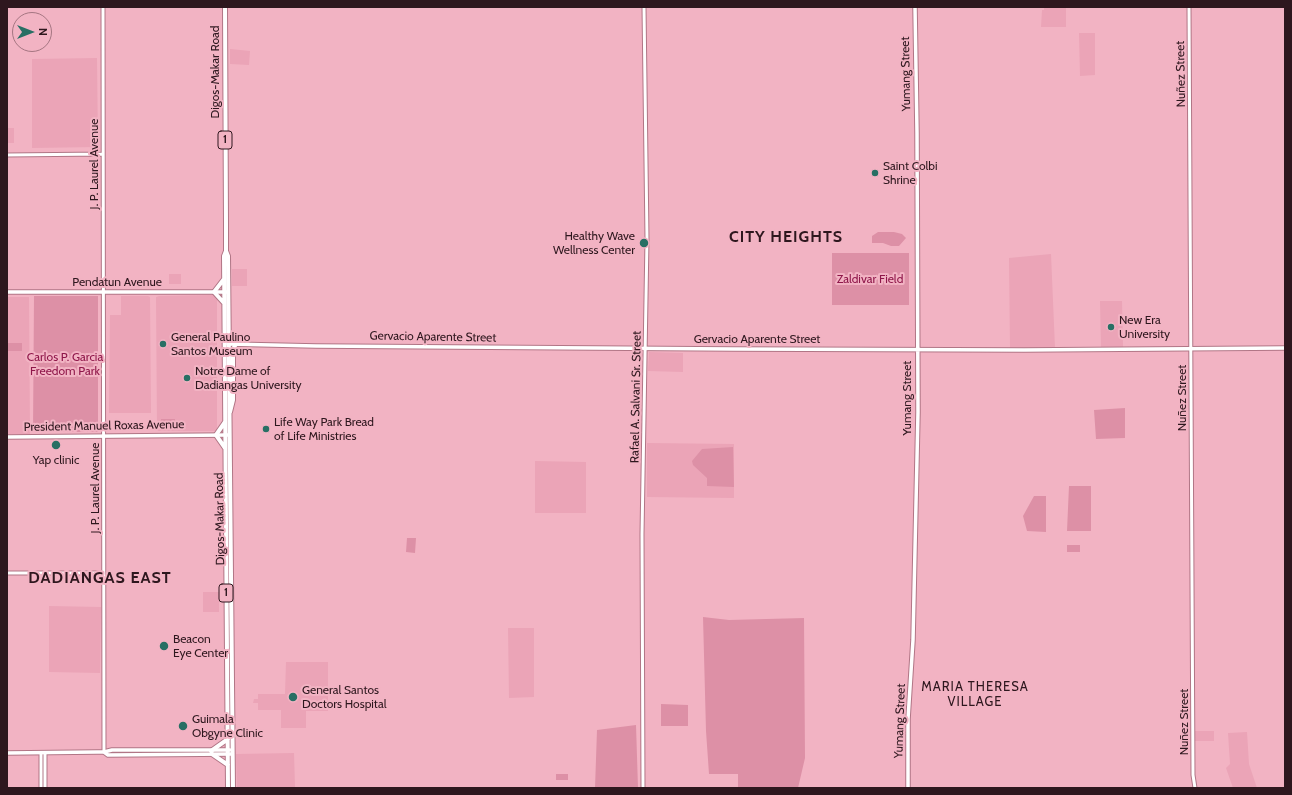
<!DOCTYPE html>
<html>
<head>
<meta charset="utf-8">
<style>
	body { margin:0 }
	#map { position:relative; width:1292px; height:795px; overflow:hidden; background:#f2b3c3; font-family:Cabin,sans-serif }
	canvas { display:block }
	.frame { position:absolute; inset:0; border:8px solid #2e171e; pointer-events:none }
	.north { position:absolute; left:12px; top:12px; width:40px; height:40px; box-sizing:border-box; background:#f2b3c3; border:1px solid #a47581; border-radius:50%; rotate:90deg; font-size:11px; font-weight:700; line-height:16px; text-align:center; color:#2e171e }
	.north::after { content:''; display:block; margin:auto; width:14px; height:18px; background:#286f64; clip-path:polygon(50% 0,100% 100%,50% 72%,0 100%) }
</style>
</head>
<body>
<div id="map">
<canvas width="1292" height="795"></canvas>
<div class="frame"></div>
<div class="north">N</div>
</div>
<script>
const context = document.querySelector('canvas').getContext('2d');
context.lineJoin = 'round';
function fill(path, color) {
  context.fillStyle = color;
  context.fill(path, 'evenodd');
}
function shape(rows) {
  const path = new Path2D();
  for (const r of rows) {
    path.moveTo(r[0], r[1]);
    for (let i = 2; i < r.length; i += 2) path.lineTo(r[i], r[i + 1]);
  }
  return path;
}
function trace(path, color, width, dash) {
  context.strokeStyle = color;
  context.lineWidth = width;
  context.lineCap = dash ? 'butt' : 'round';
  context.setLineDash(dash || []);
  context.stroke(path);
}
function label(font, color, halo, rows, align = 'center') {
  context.font = font + ' Cabin,sans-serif';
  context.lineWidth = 4;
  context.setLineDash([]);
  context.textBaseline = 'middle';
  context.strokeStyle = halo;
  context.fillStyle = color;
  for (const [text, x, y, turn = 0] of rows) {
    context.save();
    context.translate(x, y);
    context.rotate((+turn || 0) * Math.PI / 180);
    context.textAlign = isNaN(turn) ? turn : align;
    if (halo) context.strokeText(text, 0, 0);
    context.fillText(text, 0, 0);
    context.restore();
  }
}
fill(shape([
	[1044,7,1066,7,1066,27,1041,27,1042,10,1044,10],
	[1079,33,1095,33,1095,75,1080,76],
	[230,49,250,51,249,65,230,64],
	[97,58,98,147,32,148,32,59],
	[7,128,14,128,14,143,7,143],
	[1051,254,1055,348,1010,348,1009,258],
	[232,269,247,269,247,286,232,286],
	[169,274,181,274,181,284,169,284],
	[216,295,217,296,217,431,158,431,157,430,156,297,159,296],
	[121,296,148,296,150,297,151,413,109,413,110,315,121,315],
	[7,297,29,297,30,434,7,434],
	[1100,301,1122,301,1123,347,1101,348],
	[649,352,683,353,683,372,648,371],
	[647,443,734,444,734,498,647,497],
	[535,461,586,462,586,513,535,513],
	[203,592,219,592,219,612,203,612],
	[49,606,101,607,100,673,49,672],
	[508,628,534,628,534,697,509,698],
	[286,662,328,662,328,711,306,711,306,728,281,728,281,710,258,710,258,703,253,703,254,699,258,699,258,694,285,694],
	[1195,731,1214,731,1214,741,1195,741],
	[1247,732,1249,764,1257,788,1233,788,1226,768,1230,764,1228,733],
	[294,753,295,787,237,788,236,754]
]), '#eba4b7');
fill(shape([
	[878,232,894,232,902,234,906,238,899,246,891,246,883,243,872,243,872,236],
	[832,253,909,253,909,305,832,305],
	[34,296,98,296,98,432,33,432],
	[7,343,22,343,22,351,7,351],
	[1125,408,1125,438,1096,439,1094,410],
	[161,419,175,419,175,430,161,430],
	[733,447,734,487,707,486,707,478,693,465,692,461,702,449],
	[1069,486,1091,486,1091,531,1067,531],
	[1034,496,1046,496,1046,532,1027,531,1023,516],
	[407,538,416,538,415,553,406,552],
	[1067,545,1080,545,1080,552,1067,552],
	[703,617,729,620,804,618,805,758,798,788,738,788,738,774,709,774,706,731],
	[661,704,688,705,688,726,661,726],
	[636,725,638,788,595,788,597,730],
	[556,774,568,774,568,780,556,780]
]), '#dd90a6');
const tertiary = shape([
	[103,7,104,752],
	[1189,7,1193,775,1195,788],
	[7,155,103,154],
	[7,573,104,573],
	[41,753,41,788],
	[45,753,45,788],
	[643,788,642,534,647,239,644,7]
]);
const secondary = shape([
	[7,292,227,292],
	[228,344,316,346,733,349,1024,350,1285,348],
	[7,437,228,435],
	[104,752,112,750,230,750],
	[7,753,97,752,104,752,108,755,232,754],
	[908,788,908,719,913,640,918,412,917,133,915,7]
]);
const primary = shape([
	[225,7,226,224,226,251,224,256,228,788],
	[226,251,228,256,233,788],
	[224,303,214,292,224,279],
	[230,412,233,400,233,349,236,344],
	[225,422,216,435,225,448],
	[211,751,228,739],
	[212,754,228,765]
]);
trace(tertiary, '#b17686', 5);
trace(secondary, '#b17686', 5.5);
trace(primary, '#b17686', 6);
trace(tertiary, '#fff', 3);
trace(secondary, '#fff', 3.5);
trace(primary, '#fff', 4);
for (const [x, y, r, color] of [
	[875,173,4,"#286f64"],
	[644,243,5,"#286f64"],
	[1111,327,4,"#286f64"],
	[163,344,4,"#286f64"],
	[187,378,4,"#286f64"],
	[266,429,4,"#286f64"],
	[56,445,5,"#286f64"],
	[164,646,5,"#286f64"],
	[293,697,5,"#286f64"],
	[183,726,5,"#286f64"]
]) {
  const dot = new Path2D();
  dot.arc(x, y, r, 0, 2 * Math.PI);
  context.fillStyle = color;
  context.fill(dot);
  trace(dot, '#f2b3c3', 1.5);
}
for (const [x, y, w] of [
	[225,140,14],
	[226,593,14]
]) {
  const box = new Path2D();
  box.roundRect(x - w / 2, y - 9, w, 18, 3);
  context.fillStyle = '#f2b3c3';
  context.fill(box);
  trace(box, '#2e171e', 1);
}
label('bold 11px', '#2e171e', null, [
	["1",225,140],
	["1",226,593]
]);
label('12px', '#2e171e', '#f2b3c3', [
	["Digos-Makar Road",215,72,-90],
	["Yumang Street",906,74,-91],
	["Nuñez Street",1181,74,-91],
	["J. P. Laurel Avenue",94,164,-90],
	["Pendatun Avenue",117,282],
	["Gervacio Aparente Street",433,337,1],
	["Gervacio Aparente Street",757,339],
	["Rafael A. Salvani Sr. Street",636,397,-89],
	["Yumang Street",907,398,-90],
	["Nuñez Street",1182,398,-90],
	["President Manuel Roxas Avenue",104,426,-1],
	["J. P. Laurel Avenue",95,488,-90],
	["Digos-Makar Road",220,519,-91],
	["Yumang Street",900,721,-88],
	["Nuñez Street",1184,722,-90]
]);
label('12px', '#2e171e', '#f2b3c3', [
	["Saint Colbi",883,166],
	["Shrine",883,180],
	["Healthy Wave",635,236,"right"],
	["Wellness Center",635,250,"right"],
	["New Era",1119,320],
	["University",1119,334],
	["General Paulino",171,337],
	["Santos Museum",171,351],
	["Notre Dame of",195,371],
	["Dadiangas University",195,385],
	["Life Way Park Bread",274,422],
	["of Life Ministries",274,436],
	["Yap clinic",56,460,"center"],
	["Beacon",173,639],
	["Eye Center",173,653],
	["General Santos",302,690],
	["Doctors Hospital",302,704],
	["Guimala",192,719],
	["Obgyne Clinic",192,733]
], 'left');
label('12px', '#8f174a', '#f2b3c3', [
	["Zaldivar Field",870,279],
	["Carlos P. Garcia",65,357],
	["Freedom Park",65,371]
]);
context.letterSpacing = '1px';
label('13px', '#2e171e', '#f2b3c3', [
	["MARIA THERESA",975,687],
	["VILLAGE",975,702]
]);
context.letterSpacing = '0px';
context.letterSpacing = '1px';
label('bold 16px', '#2e171e', '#f2b3c3', [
	["CITY HEIGHTS",786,237],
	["DADIANGAS EAST",100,578]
]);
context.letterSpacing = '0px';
</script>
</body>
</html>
